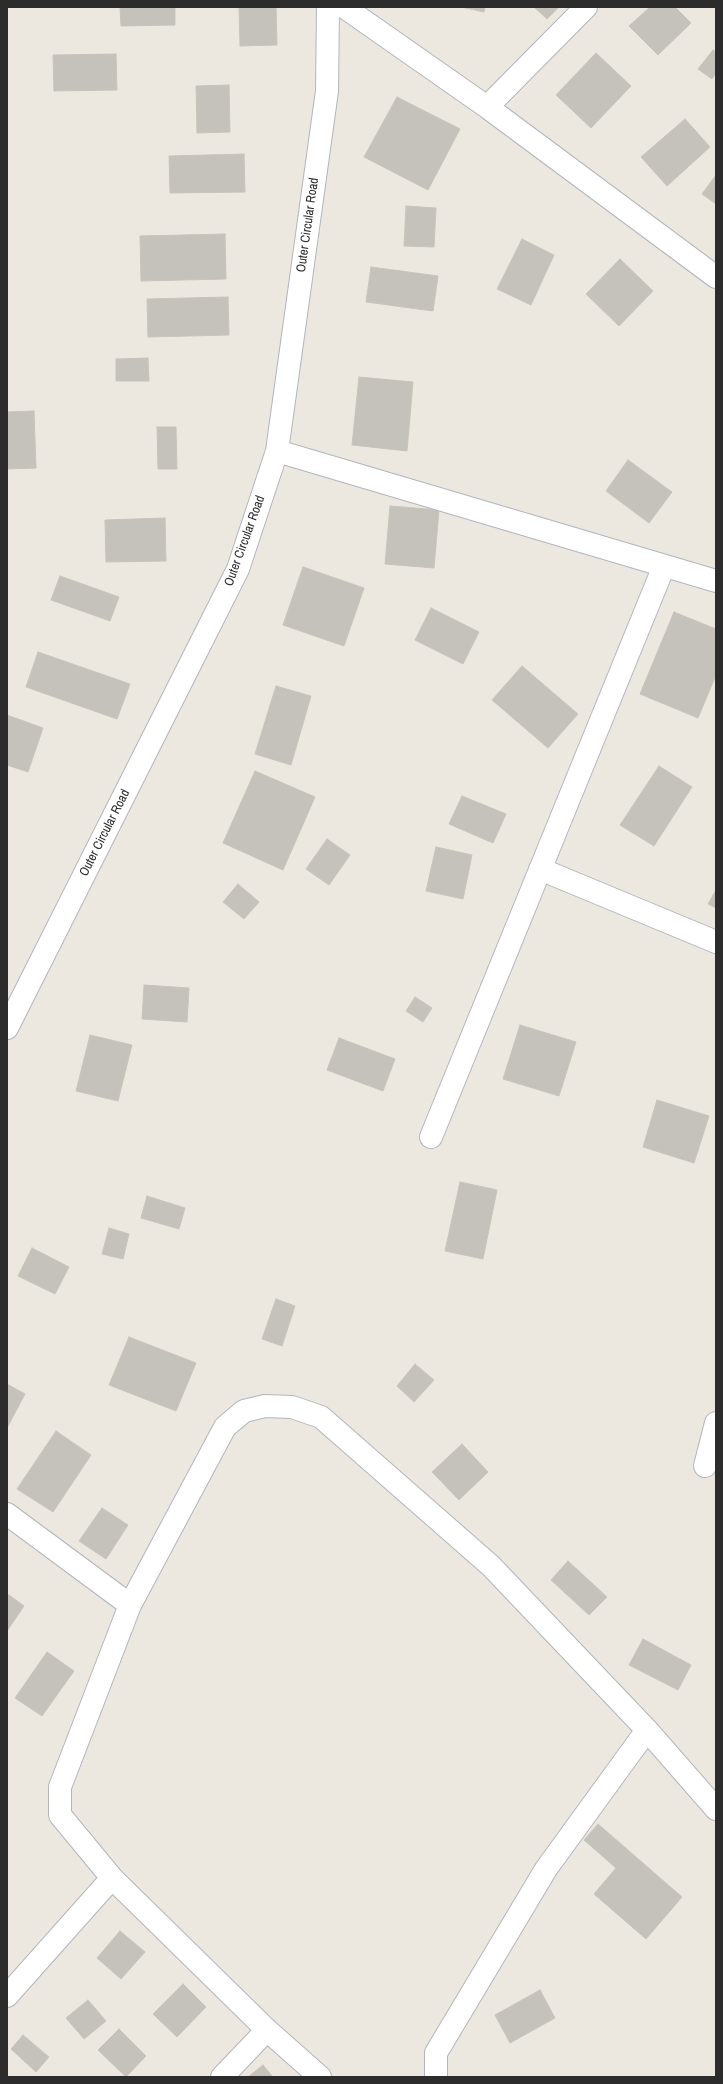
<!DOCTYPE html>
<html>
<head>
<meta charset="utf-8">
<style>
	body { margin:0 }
	#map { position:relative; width:723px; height:2084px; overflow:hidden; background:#ece8e0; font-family:"Archivo Narrow",sans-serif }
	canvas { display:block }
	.frame { position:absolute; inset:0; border:8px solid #2c2c2c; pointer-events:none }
</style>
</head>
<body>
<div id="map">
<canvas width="723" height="2084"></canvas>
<div class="frame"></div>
</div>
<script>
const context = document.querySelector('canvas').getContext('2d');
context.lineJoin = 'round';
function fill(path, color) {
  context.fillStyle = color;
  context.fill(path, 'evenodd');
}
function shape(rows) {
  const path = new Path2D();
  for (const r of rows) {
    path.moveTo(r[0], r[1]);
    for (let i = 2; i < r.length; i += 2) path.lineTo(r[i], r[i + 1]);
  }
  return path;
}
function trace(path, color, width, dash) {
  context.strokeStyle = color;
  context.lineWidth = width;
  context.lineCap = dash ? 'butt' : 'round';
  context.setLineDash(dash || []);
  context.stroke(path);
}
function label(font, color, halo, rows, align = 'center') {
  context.font = font + ' "Archivo Narrow",sans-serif';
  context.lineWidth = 3.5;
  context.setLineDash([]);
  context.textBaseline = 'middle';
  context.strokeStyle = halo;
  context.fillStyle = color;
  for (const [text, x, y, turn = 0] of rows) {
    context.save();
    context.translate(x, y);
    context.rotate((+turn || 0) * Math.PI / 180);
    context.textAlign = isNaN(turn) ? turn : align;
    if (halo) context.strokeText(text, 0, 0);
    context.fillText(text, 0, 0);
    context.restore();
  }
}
const building = shape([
	[120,7,175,7,175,25,121,26,120,7],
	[276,7,277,45,240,46,239,8,276,7],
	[461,7,485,7,484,12,461,7],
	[534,7,559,7,547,19,534,7],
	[650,7,675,7,691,23,658,55,629,26,650,7],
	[713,50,716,52,716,73,712,79,698,69,713,50],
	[596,53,631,86,591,128,556,95,596,53],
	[116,54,117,90,54,91,53,55,116,54],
	[229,85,230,132,197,133,196,86,229,85],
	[397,97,460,129,428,190,364,157,397,97],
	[685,119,710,147,667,186,641,157,685,119],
	[244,154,245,192,170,193,169,156,244,154],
	[716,175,716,204,702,194,716,175],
	[406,206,436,208,434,247,404,246,406,206],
	[225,234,226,279,141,281,140,236,225,234],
	[522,239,554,255,531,305,497,289,522,239],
	[620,259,653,291,619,326,586,294,620,259],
	[371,267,438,276,433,311,366,302,371,267],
	[228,297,229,335,148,337,147,299,228,297],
	[148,358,149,381,116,381,116,359,148,358],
	[359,377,413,382,407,451,352,445,359,377],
	[34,411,36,468,7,469,7,412,34,411],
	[157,427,176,427,177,469,158,469,157,427],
	[628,460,672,492,649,523,606,491,628,460],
	[390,506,439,510,434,568,385,564,390,506],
	[165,518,166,561,106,562,105,520,165,518],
	[303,567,364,588,344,646,283,625,303,567],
	[60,576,119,597,110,621,51,600,60,576],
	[431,608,479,632,463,664,415,640,431,608],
	[674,612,716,629,716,675,698,718,640,694,674,612],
	[38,652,130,684,117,719,26,687,38,652],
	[522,666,578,714,548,748,492,700,522,666],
	[276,686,311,696,291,765,255,754,276,686],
	[7,715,43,728,28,772,7,765,7,715],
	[659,766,692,787,654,846,620,825,659,766],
	[255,771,315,797,283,870,223,843,255,771],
	[462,796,506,814,493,843,449,824,462,796],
	[327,839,350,855,329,885,306,869,327,839],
	[436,847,472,855,463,899,426,891,436,847],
	[238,884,259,902,244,919,223,902,238,884],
	[716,890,716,908,708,904,716,890],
	[144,985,189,988,187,1022,142,1019,144,985],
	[415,997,432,1008,423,1022,406,1011,415,997],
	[520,1025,576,1042,559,1096,503,1079,520,1025],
	[90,1035,132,1045,118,1101,76,1091,90,1035],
	[339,1038,395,1059,383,1091,327,1070,339,1038],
	[657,1100,709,1116,694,1163,643,1147,657,1100],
	[460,1182,497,1190,483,1259,445,1251,460,1182],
	[147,1196,185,1208,179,1229,141,1218,147,1196],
	[109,1228,129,1234,123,1259,102,1254,109,1228],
	[32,1248,69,1267,55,1294,18,1276,32,1248],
	[276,1299,295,1306,282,1346,262,1339,276,1299],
	[129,1337,196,1363,176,1411,109,1385,129,1337],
	[415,1364,434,1380,414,1402,397,1386,415,1364],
	[7,1384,25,1394,7,1428,7,1384],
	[56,1431,91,1455,53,1512,17,1489,56,1431],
	[462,1444,488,1472,459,1500,432,1472,462,1444],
	[102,1508,128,1525,106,1559,79,1541,102,1508],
	[568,1561,607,1597,589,1615,551,1580,568,1561],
	[9,1595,24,1606,7,1631,7,1597,9,1595],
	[643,1639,691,1665,678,1690,629,1665,643,1639],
	[47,1652,74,1671,42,1716,15,1698,47,1652],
	[598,1824,682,1897,646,1939,594,1894,616,1868,584,1840,598,1824],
	[120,1931,145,1952,121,1979,97,1958,120,1931],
	[183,1984,206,2007,177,2037,153,2014,183,1984],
	[540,1990,555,2018,510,2043,495,2015,540,1990],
	[88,2000,106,2021,84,2039,66,2018,88,2000],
	[119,2029,146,2056,126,2077,98,2050,119,2029],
	[23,2035,49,2057,36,2072,11,2049,23,2035],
	[263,2065,273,2077,248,2077,263,2065]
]);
fill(building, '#c5c2bb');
trace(building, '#c8c4b9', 1);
const minor = shape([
	[344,7,487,107,716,277],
	[487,107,586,7],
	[277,451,716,581],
	[540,869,716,942],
	[7,1028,238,569,277,451,327,91,328,7],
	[431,1137,664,566],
	[705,1466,716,1423],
	[7,1514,130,1605,225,1427,244,1411,265,1406,292,1407,321,1417,491,1566,647,1730,716,1809],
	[130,1605,60,1787,60,1815,112,1878,267,2030],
	[7,1996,112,1878],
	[222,2077,267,2030,320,2077],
	[436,2077,436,2053,546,1869,647,1730]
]);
trace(minor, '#b3b5be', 24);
trace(minor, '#fff', 22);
label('13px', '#2c2c2c', '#fff', [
	["Outer Circular Road",308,225,-82],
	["Outer Circular Road",245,541,-70],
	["Outer Circular Road",105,833,-63]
]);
</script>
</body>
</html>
